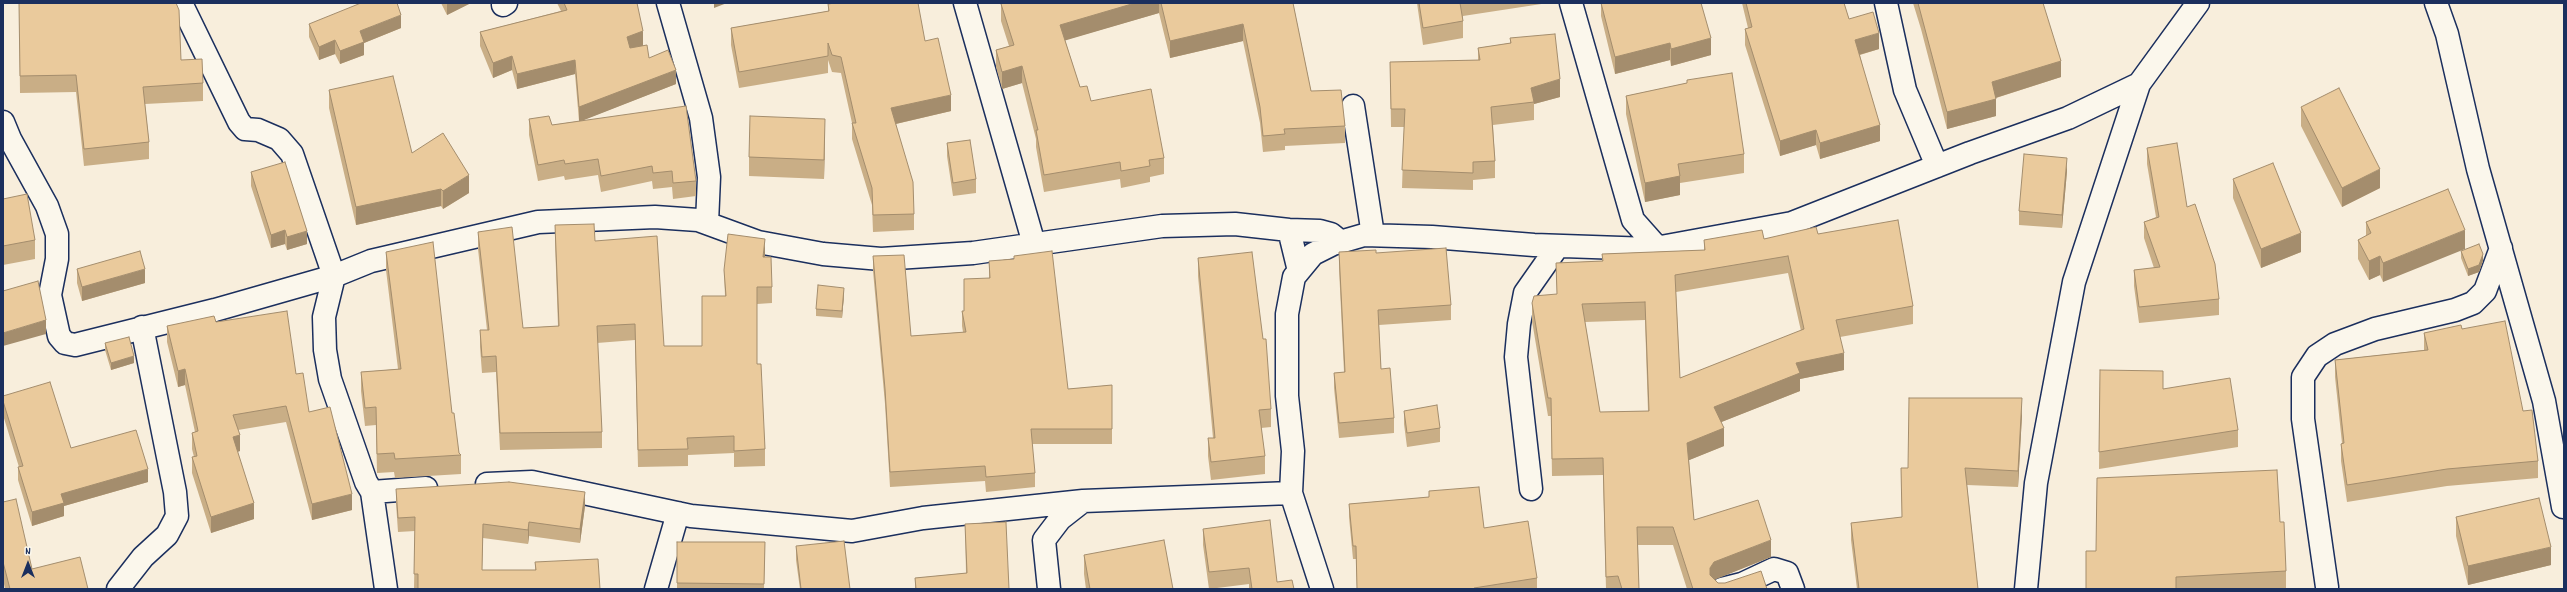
<!DOCTYPE html>
<html>
<head>
<meta charset="utf-8">
<style>
	body { margin:0 }
	#map { position:relative; width:2567px; height:592px; overflow:hidden; background:#f8eedc; font-family:Dekko,sans-serif }
	canvas { display:block }
	.frame { position:absolute; inset:0; border:4px solid #1b2f5e; pointer-events:none }
	.north { position:absolute; left:8px; top:544px; width:40px; height:40px; -webkit-text-stroke:3px #fbf7ec; paint-order:stroke; rotate:0deg; font-size:11px; font-weight:700; line-height:16px; text-align:center; color:#1b2f5e }
	.north::after { content:''; display:block; margin:auto; width:14px; height:18px; background:#1b2f5e; clip-path:polygon(50% 0,100% 100%,50% 72%,0 100%) }
</style>
</head>
<body>
<div id="map">
<canvas width="2567" height="592"></canvas>
<div class="frame"></div>
<div class="north">N</div>
</div>
<script>
const context = document.querySelector('canvas').getContext('2d');
context.lineJoin = 'round';
function shape(rows) {
  const path = new Path2D();
  for (const r of rows) {
    path.moveTo(r[0], r[1]);
    for (let i = 2; i < r.length; i += 2) path.lineTo(r[i], r[i + 1]);
  }
  return path;
}
function trace(path, color, width, dash) {
  context.strokeStyle = color;
  context.lineWidth = width;
  context.lineCap = dash ? 'butt' : 'round';
  context.setLineDash(dash || []);
  context.stroke(path);
}
function fill(path, color) {
  context.fillStyle = color;
  context.fill(path, 'evenodd');
}
const minor = shape([
	[181,3,239,122,245,129,258,130,279,139,292,154,334,276,324,317,325,350,330,379,366,482,372,492,426,488],
	[668,3,701,118,709,177,707,223],
	[965,3,1034,244],
	[1571,3,1633,220,1657,247],
	[1886,3,1905,90,1937,166],
	[2436,3,2447,34,2478,169,2544,401,2563,507],
	[503,5,506,3],
	[1353,106,1373,235],
	[3,122,10,139,47,206,57,234,57,259,50,295,59,336,65,343,75,345,215,310,334,276,371,261,538,222,655,217,698,220,758,242,823,254,881,259,973,253,1162,226,1235,224,1289,230,1320,231,1331,234,1341,242],
	[1289,230,1299,271],
	[487,484,532,482,691,516,852,531,923,518,1083,501,1291,493],
	[1531,489,1516,357,1519,324,1525,293,1558,246],
	[372,492,386,589],
	[2327,587,2303,419,2303,377,2317,356,2335,344,2375,329,2455,310,2473,303,2485,291,2501,248],
	[118,589,143,557,167,535,177,516,175,492,142,327],
	[656,589,678,513],
	[1049,589,1044,540,1060,519,1083,501],
	[1322,589,1291,493,1293,451,1287,396,1287,314,1294,277,1313,254,1333,244,1364,235,1432,237,1534,245,1650,249,1792,223,1970,153,2068,118,2139,84],
	[1722,589,1742,584,1774,569,1787,573,1793,589],
	[2026,589,2036,483,2074,282,2139,84,2198,3]
]);
trace(minor, '#1b2f5e', 25);
trace(minor, '#fbf7ec', 22);
fill(shape([
	[19,3,181,60,203,83,203,101,145,104,149,142,149,159,84,166,76,92,20,93],
	[441,3,471,3,447,15],
	[557,3,637,3,643,46,649,58,676,84,583,120,696,181,696,196,673,199,672,187,653,189,652,181,601,192,598,175,565,180,564,176,538,181,529,135,529,119,552,125,579,121,575,74,517,89,512,70,493,78,480,46,480,32,561,11],
	[1004,3,1293,3,1311,91,1345,126,1345,143,1285,146,1285,150,1263,152,1260,123,1243,41,1170,58,1159,13,1065,40,1080,87,1091,101,1164,158,1164,174,1150,177,1150,182,1121,188,1120,179,1044,192,1036,147,1036,139,1022,83,1002,89,996,67,996,50,1009,46,1001,21,1001,4],
	[1417,3,1548,3,1463,16,1463,38,1423,45],
	[1601,3,1701,3,1711,55,1671,66,1670,60,1615,74,1601,16],
	[1742,3,1844,3,1849,19,1879,49,1860,55,1880,141,1820,159,1816,145,1780,156,1745,45,1745,29,1748,28],
	[1913,3,2043,3,2061,77,1996,98,1996,116,1947,129,1921,29],
	[828,4,925,41,951,111,896,124,914,214,914,230,873,232,872,205,852,139,852,123,841,73,832,72,828,60,828,73,739,88,731,45,731,28,828,11],
	[309,24,401,28,364,43,364,55,340,64,335,54,319,60,309,37],
	[1510,38,1560,97,1534,104,1534,120,1493,125,1495,161,1495,178,1473,180,1473,190,1402,188,1404,127,1391,127,1390,62,1478,60,1478,48,1510,43],
	[1687,80,1744,154,1744,173,1680,183,1680,195,1645,202,1626,114,1626,96,1687,83],
	[329,90,412,153,469,193,443,209,441,206,356,225,329,108],
	[2301,107,2380,188,2342,207,2301,126],
	[825,138,824,179,749,176,749,157],
	[947,143,976,179,976,193,953,196,947,156],
	[2147,148,2187,207,2219,299,2219,315,2139,323,2134,286,2134,270,2154,268,2144,238,2144,222,2156,217,2147,164],
	[2067,171,2062,228,2019,225,2019,211],
	[251,172,307,244,287,250,285,244,271,248,251,186],
	[2233,179,2301,252,2261,268,2233,198],
	[2448,189,2383,282,2380,275,2369,280,2358,259,2358,240,2366,236,2366,222],
	[3,199,35,240,35,259,3,265],
	[555,225,595,241,664,346,702,346,725,296,724,270,765,257,772,287,772,303,757,304,757,364,765,449,765,466,734,467,734,453,688,455,688,466,638,467,635,340,597,343,602,432,602,448,500,450,496,372,482,373,480,347,480,330,487,330,478,249,478,232,523,328,558,326,555,242],
	[1818,234,1913,306,1913,324,1840,337,1844,370,1800,379,1800,391,1721,422,1724,446,1689,460,1694,520,1771,557,1715,579,1718,583,1767,589,1687,589,1673,545,1638,545,1639,589,1606,589,1603,475,1552,476,1551,416,1548,416,1532,321,1532,303,1557,294,1556,263,1602,261,1602,254,1704,250,1704,240,1764,239],
	[1788,273,1801,331,1680,378,1676,292],
	[1645,320,1648,411,1600,412,1585,322],
	[2461,251,2483,261,2479,272,2468,276,2461,258],
	[386,252,452,413,459,453,461,455,461,474,395,478,394,472,377,473,376,425,365,426,361,391,361,372,398,369,386,270],
	[1339,252,1376,253,1451,305,1451,320,1379,325,1381,369,1394,418,1394,433,1339,438,1334,388,1334,373,1344,372,1339,268],
	[873,256,911,336,963,332,962,326,962,311,964,311,989,278,989,261,1068,389,1112,385,1112,444,1032,444,1035,473,1035,487,986,492,985,481,890,487,885,404,873,271],
	[1198,258,1271,409,1271,427,1261,428,1265,456,1265,474,1211,480,1208,456,1208,438,1213,438,1198,276],
	[77,269,145,283,82,301,77,283],
	[844,295,842,318,816,316,816,309],
	[216,322,296,374,309,412,352,510,312,520,286,422,238,430,240,451,237,452,254,519,211,533,192,473,192,457,194,457,192,449,192,433,195,432,185,385,178,387,167,342,167,326],
	[2462,329,2523,411,2538,461,2538,478,2447,486,2347,502,2341,461,2341,444,2342,443,2335,377,2335,360,2424,350,2424,333],
	[105,343,134,363,111,370,105,350],
	[2100,370,2163,389,2238,430,2238,447,2099,469],
	[3,383,3,396,71,448,148,482,64,506,64,516,32,526,18,480,18,467,19,467,3,415],
	[1404,411,1440,428,1440,442,1407,447,1404,424],
	[2022,415,2018,487,1967,485,1978,589,1857,589,1851,540,1851,523,1902,517,1901,468,1908,468],
	[396,489,585,506,580,543,529,536,528,544,483,538,482,570,535,570,535,562,600,589,414,589,415,531,398,532,396,503],
	[1429,491,1484,528,1537,578,1537,589,1357,589,1356,559,1353,559,1349,517,1349,504,1429,497],
	[3,502,32,569,88,589,5,589,3,579],
	[2456,517,2551,565,2468,585,2456,536],
	[2280,522,2286,571,2286,589,2086,589,2096,551],
	[965,524,1009,589,915,589,915,578,966,573],
	[1203,529,1277,582,1294,589,1249,589,1249,584,1209,589,1203,545],
	[677,542,765,542,764,589,677,589],
	[796,546,850,589,800,589,796,560],
	[1084,555,1173,589,1086,589,1084,574]
]), '#c9ae86');
fill(shape([
	[449,3,471,3,447,15,447,4],
	[714,3,727,3,714,8],
	[1135,3,1159,3,1159,13,1060,42,1060,25],
	[401,15,401,28,364,43,364,55,340,64,340,51,360,31],
	[1243,24,1243,41,1170,58,1170,41],
	[643,31,643,46,627,52,627,37],
	[1879,33,1879,49,1855,56,1855,40],
	[1711,38,1711,55,1671,66,1671,49],
	[335,40,335,54,319,60,319,47],
	[1670,43,1670,60,1615,74,1615,57],
	[512,56,512,70,493,78,493,63],
	[575,60,575,74,517,89,517,74],
	[2061,61,2061,77,1992,99,1992,82],
	[1022,66,1022,83,1002,89,1002,72],
	[676,70,676,84,579,122,579,107],
	[1560,79,1560,97,1534,104,1531,88],
	[951,95,951,111,891,125,891,108],
	[1996,99,1996,116,1947,129,1947,112],
	[825,119,825,138,824,179,824,160],
	[1880,125,1880,141,1820,159,1820,143],
	[1816,130,1816,145,1780,156,1780,141],
	[2067,158,2067,171,2062,228,2062,215],
	[2380,169,2380,188,2342,207,2342,188],
	[469,175,469,193,443,209,443,191],
	[1680,176,1680,195,1645,202,1645,183],
	[441,189,441,206,356,225,356,207],
	[285,230,285,244,271,248,271,235],
	[2465,230,2465,249,2383,282,2383,263],
	[307,231,307,244,287,250,287,237],
	[2301,233,2301,252,2261,268,2261,249],
	[765,239,765,256,763,274,763,257],
	[2483,254,2483,261,2479,272,2468,276,2468,269],
	[2380,256,2380,275,2369,280,2369,261],
	[145,269,145,283,82,301,82,287],
	[844,288,844,295,842,318,842,311],
	[46,320,46,334,3,346,3,333],
	[1844,353,1844,370,1800,379,1800,391,1714,425,1714,407,1796,363],
	[134,356,134,363,111,370,111,363],
	[185,369,185,385,178,387,178,371],
	[2022,398,2022,415,2018,487,2018,471],
	[1724,428,1724,446,1687,461,1687,443],
	[240,435,240,451,233,453,233,437],
	[148,469,148,482,64,506,64,516,32,526,32,512,61,494],
	[585,492,585,506,580,543,580,529],
	[352,494,352,510,312,520,312,504],
	[254,503,254,519,211,533,211,517],
	[529,522,529,536,528,544,528,530],
	[1771,540,1771,557,1714,580,1710,586,1710,568,1714,562],
	[2551,547,2551,565,2468,585,2468,566]
]), '#a48d6d');
const building = shape([
	[19,3,176,3,179,10,181,60,202,59,203,83,143,87,149,142,84,149,76,75,20,76,19,3],
	[361,3,397,3,401,15,360,31,364,42,340,51,335,40,319,47,309,24,361,3],
	[564,3,637,3,643,31,627,37,630,48,647,45,649,58,668,50,676,70,579,107,575,60,517,74,512,56,493,63,480,32,567,10,564,3],
	[835,3,918,3,925,41,938,38,951,95,891,108,913,182,914,214,873,215,872,188,852,123,856,123,841,57,832,55,828,43,828,56,739,72,731,28,829,11,828,4,835,3],
	[1004,3,1135,3,1060,25,1080,87,1087,86,1091,101,1151,89,1164,158,1149,160,1150,166,1121,171,1120,162,1044,175,1036,130,1038,130,1022,66,1002,72,996,50,1014,45,1001,4,1004,3],
	[1161,3,1293,3,1311,91,1341,90,1345,126,1284,129,1285,134,1263,136,1260,107,1243,24,1170,41,1161,3],
	[1419,3,1460,3,1463,21,1423,28,1419,3],
	[1601,3,1701,3,1711,38,1671,49,1670,43,1615,57,1601,3],
	[1746,3,1844,3,1849,19,1873,12,1879,33,1855,40,1880,125,1820,143,1816,130,1780,141,1745,29,1752,27,1746,3],
	[1918,3,2043,3,2061,61,1992,82,1996,99,1947,112,1918,3],
	[1555,34,1560,79,1531,88,1534,102,1491,107,1495,161,1473,162,1473,173,1402,170,1405,109,1391,109,1390,62,1480,60,1478,48,1511,43,1510,38,1555,34],
	[1732,73,1744,154,1678,164,1680,176,1645,183,1626,96,1687,83,1687,80,1732,73],
	[393,76,412,153,443,133,469,175,443,191,441,189,356,207,329,90,393,76],
	[2339,88,2380,169,2342,188,2301,107,2339,88],
	[686,106,696,181,673,183,672,171,653,173,652,166,601,176,598,159,565,164,564,160,538,165,529,119,549,116,552,125,686,106],
	[750,116,825,119,824,160,749,157,750,116],
	[970,140,976,179,953,183,947,143,970,140],
	[2177,143,2187,207,2195,204,2215,264,2219,299,2139,307,2134,270,2160,267,2144,222,2159,217,2147,148,2177,143],
	[2024,154,2067,158,2062,215,2019,211,2024,154],
	[285,162,307,231,287,237,285,230,271,235,251,172,285,162],
	[2273,163,2301,233,2261,249,2233,179,2273,163],
	[2448,189,2465,230,2383,263,2380,256,2369,261,2358,240,2371,233,2366,222,2448,189],
	[27,194,35,240,3,246,3,199,27,194],
	[1898,220,1913,306,1836,320,1844,353,1796,363,1800,373,1714,407,1724,428,1687,443,1694,520,1758,500,1771,540,1714,562,1710,568,1710,575,1718,583,1725,583,1761,571,1767,589,1693,589,1673,527,1637,527,1639,589,1622,589,1618,576,1606,577,1603,458,1552,459,1551,398,1548,398,1532,303,1534,296,1557,294,1556,263,1603,261,1602,254,1705,250,1704,240,1762,230,1764,239,1816,227,1818,234,1898,220],
	[1788,256,1804,329,1680,378,1675,275,1788,256],
	[1645,302,1649,411,1600,412,1582,304,1645,302],
	[594,224,595,241,657,236,664,346,702,346,702,296,726,296,724,270,728,234,765,239,763,257,771,257,772,287,757,287,757,364,761,364,765,449,734,451,734,436,687,438,688,449,638,450,635,324,597,326,602,432,500,433,496,356,482,357,480,330,489,330,478,232,512,227,523,328,559,326,555,225,594,224],
	[433,242,452,413,454,413,459,453,461,455,395,459,394,453,377,454,376,407,365,408,361,372,401,369,386,252,433,242],
	[2479,244,2483,254,2479,265,2468,269,2461,251,2479,244],
	[1446,248,1451,305,1378,310,1381,369,1390,368,1394,418,1339,423,1334,373,1345,372,1339,252,1376,250,1376,253,1446,248],
	[140,251,145,269,82,287,77,269,140,251],
	[1052,251,1068,389,1112,385,1112,429,1031,429,1035,473,986,477,985,466,890,472,885,389,873,256,904,255,911,336,966,332,962,311,964,311,964,279,990,278,989,261,1014,259,1014,256,1052,251],
	[1252,252,1263,339,1266,339,1271,409,1259,410,1265,456,1211,462,1208,438,1215,438,1198,258,1252,252],
	[38,281,46,320,3,333,3,291,38,281],
	[818,285,844,288,842,311,816,309,818,285],
	[287,311,296,374,303,373,309,412,330,407,352,494,312,504,286,406,233,415,240,435,233,437,254,503,211,517,192,457,197,456,192,433,198,431,185,369,178,371,167,326,214,316,216,322,287,311],
	[2505,321,2523,411,2532,410,2538,461,2447,469,2347,485,2341,444,2344,443,2335,360,2428,350,2424,333,2461,325,2462,329,2505,321],
	[129,337,134,356,111,363,105,343,129,337],
	[2100,370,2163,371,2163,389,2230,378,2238,430,2099,452,2100,370],
	[50,382,71,448,136,430,148,469,61,494,64,503,32,512,18,467,23,466,3,401,3,396,50,382],
	[1909,398,2022,398,2018,471,1965,468,1978,589,1859,589,1851,523,1902,517,1901,468,1908,468,1909,398],
	[1437,405,1440,428,1407,433,1404,411,1437,405],
	[2277,470,2280,522,2284,522,2286,571,2176,577,2176,589,2086,589,2086,551,2096,551,2097,478,2277,470],
	[509,482,585,492,580,529,529,522,528,530,483,524,482,570,536,570,535,562,598,559,600,589,418,589,418,574,414,574,415,517,398,518,396,489,509,482],
	[1479,487,1484,528,1528,521,1537,578,1474,588,1474,589,1357,589,1356,546,1353,546,1349,504,1429,497,1429,491,1479,487],
	[2539,498,2551,547,2468,566,2456,517,2539,498],
	[16,499,32,569,80,557,88,589,10,589,3,562,3,502,16,499],
	[1270,520,1277,582,1292,580,1294,589,1252,589,1249,568,1209,572,1203,529,1270,520],
	[1006,522,1009,589,916,589,915,578,967,573,965,524,1006,522],
	[1164,540,1173,589,1090,589,1084,555,1164,540],
	[844,541,850,589,801,589,796,546,844,541],
	[677,542,765,542,764,584,677,583,677,542]
]);
fill(building, '#eaca9c');
trace(building, '#a48d6d', 1);
</script>
</body>
</html>
